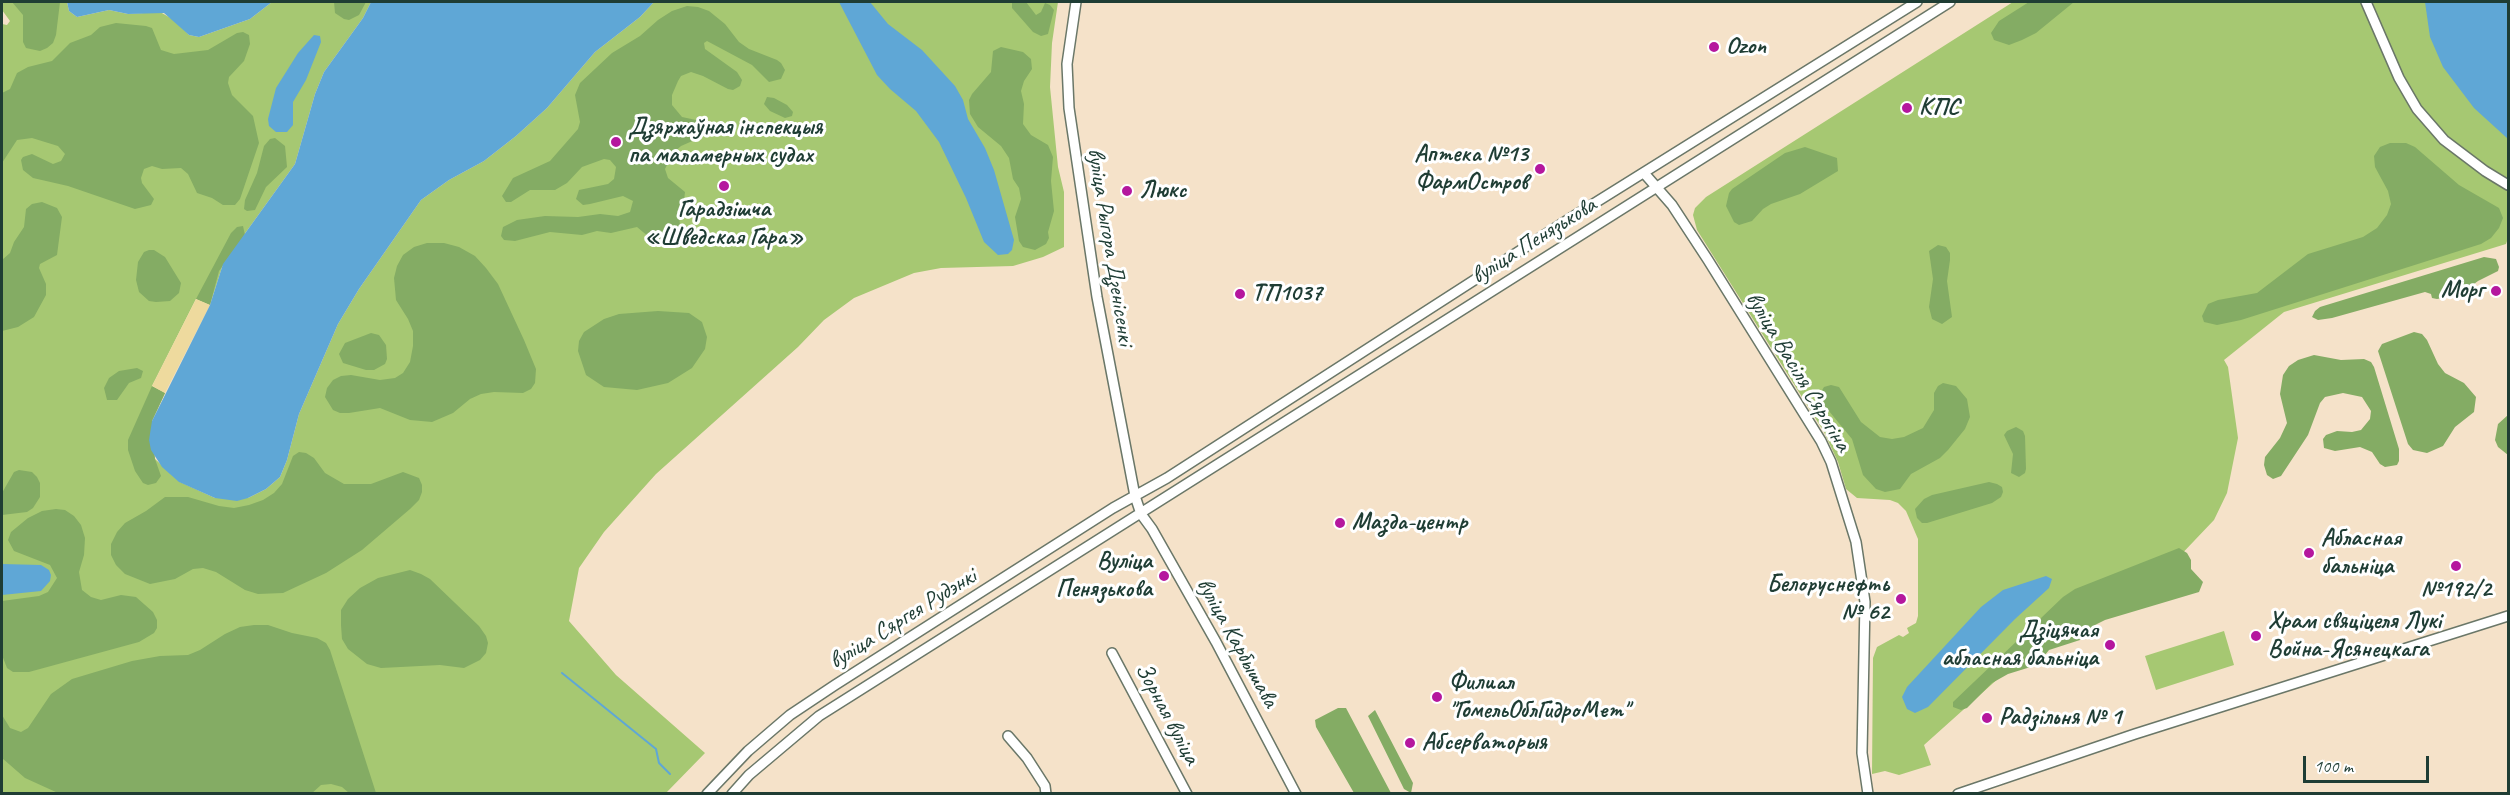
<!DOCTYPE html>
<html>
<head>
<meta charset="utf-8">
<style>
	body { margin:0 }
	#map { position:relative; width:2510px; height:795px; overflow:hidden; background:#f5e2c9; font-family:Caveat,sans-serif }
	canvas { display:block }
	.frame { position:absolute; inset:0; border:3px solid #1f3d34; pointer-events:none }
	.scale { position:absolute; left:2303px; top:756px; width:126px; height:27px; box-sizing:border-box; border:3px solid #1f3d34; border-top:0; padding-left:8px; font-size:18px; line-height:21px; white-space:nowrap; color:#1f3d34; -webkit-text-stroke:4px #fff; paint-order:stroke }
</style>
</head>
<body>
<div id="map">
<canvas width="2510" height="795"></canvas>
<div class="frame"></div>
<div class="scale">100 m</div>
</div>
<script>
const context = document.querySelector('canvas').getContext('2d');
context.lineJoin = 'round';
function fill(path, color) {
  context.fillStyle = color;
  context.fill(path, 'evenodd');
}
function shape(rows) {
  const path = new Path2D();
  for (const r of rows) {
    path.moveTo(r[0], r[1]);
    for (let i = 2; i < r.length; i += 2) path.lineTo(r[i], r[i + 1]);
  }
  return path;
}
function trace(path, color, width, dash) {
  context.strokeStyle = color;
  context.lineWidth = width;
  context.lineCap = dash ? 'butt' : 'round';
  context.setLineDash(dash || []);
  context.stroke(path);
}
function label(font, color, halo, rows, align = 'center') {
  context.font = font + ' Caveat,sans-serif';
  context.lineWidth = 6;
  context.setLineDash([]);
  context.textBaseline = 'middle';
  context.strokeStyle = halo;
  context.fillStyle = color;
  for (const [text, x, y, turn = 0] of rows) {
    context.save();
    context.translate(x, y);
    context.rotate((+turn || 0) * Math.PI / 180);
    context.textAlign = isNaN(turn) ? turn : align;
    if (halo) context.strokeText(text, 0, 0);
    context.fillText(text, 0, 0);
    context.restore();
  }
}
fill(shape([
	[2,2,67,2,69,11,77,17,109,10,128,14,160,12,176,21,189,35,199,37,250,19,272,2,371,2,363,18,324,72,315,94,295,164,223,264,210,305,196,299,152,386,165,393,152,421,149,440,155,459,180,482,215,498,248,498,266,489,280,477,287,460,299,414,338,324,359,289,421,200,449,180,484,161,516,136,547,108,595,52,640,17,654,2,1058,2,1052,43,1050,87,1058,167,1064,192,1064,247,1043,257,1013,266,941,268,914,273,854,298,824,320,798,347,656,474,604,532,579,568,569,621,616,675,705,753,666,793,2,793,2,24,7,25,10,21,2,10],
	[2013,2,2508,2,2508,238,2506,244,2284,312,2224,360,2228,367,2238,438,2227,493,2214,520,2174,562,2068,616,1924,745,1931,765,1899,775,1885,771,1872,774,1873,658,1877,647,1899,635,1903,637,1909,633,1907,628,1916,623,1918,616,1918,539,1906,511,1898,503,1890,500,1857,498,1846,489,1838,462,1824,432,1697,230,1693,215,1695,208,1706,197],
	[2224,631,2234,665,2156,690,2145,656]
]), '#a6c872');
fill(shape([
	[12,2,60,2,56,35,53,43,47,48,40,51,26,48,23,42,23,15],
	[334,2,366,2,359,15,349,20,344,19,335,13],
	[1012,2,1026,2,1036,15,1041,12,1045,3,1050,5,1054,10,1048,34,1041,36,1033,32,1012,8],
	[2029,2,2074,2,2036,33,2022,40,2009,45,1994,40,1991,33,1999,21],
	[687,6,698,7,709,11,725,24,739,42,749,49,777,60,781,63,785,70,781,79,769,82,752,65,707,41,704,43,705,49,737,72,742,80,740,86,733,90,728,89,703,76,691,72,681,76,678,81,672,95,672,105,682,117,696,120,700,128,697,139,681,146,673,153,665,169,668,178,685,192,684,201,679,212,680,227,677,236,667,243,655,242,637,227,611,233,597,231,582,235,550,232,515,241,504,240,501,236,503,227,517,220,545,216,578,217,600,214,618,216,630,212,633,201,623,196,590,204,583,205,576,199,579,190,608,184,614,179,616,167,610,160,604,159,582,167,567,183,555,190,530,190,511,202,506,202,502,196,513,178,550,161,578,129,580,122,575,95,580,83,612,53,640,36,658,20,672,11],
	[116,23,146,26,152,28,161,50,174,54,208,50,237,33,243,32,249,35,250,44,244,61,229,77,228,83,232,95,253,116,259,143,240,199,235,205,223,205,212,198,197,193,188,174,181,168,162,169,152,166,144,169,141,178,142,183,154,199,151,205,135,209,68,186,33,178,23,170,21,160,23,157,32,154,53,164,61,161,65,154,58,146,32,138,17,140,2,163,2,93,10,89,17,73,28,67,52,61,70,43,91,35,100,27],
	[1001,47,1023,52,1031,59,1032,69,1024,81,1021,91,1024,104,1023,124,1031,135,1048,145,1053,157,1051,181,1054,211,1048,232,1049,238,1046,244,1035,250,1023,247,1019,241,1015,217,1021,199,1019,188,1013,179,1009,158,1001,146,978,127,970,114,969,100,972,94,991,72,993,51],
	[767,97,774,98,787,105,793,112,792,116,785,118,770,111,764,104],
	[275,138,285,146,287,167,266,187,255,210,247,211,244,209,245,200,257,173,264,146,270,139],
	[2390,143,2406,143,2415,147,2459,185,2499,208,2503,218,2499,228,2491,238,2481,244,2241,320,2217,325,2204,322,2202,316,2208,304,2218,300,2257,293,2308,254,2363,237,2377,228,2387,215,2391,204,2388,191,2375,167,2374,156,2380,147],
	[1805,147,1837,158,1838,171,1800,194,1771,204,1763,209,1752,221,1739,225,1734,222,1726,206,1729,193,1732,189,1785,153],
	[42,202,57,208,62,217,57,255,40,264,39,268,46,284,46,295,34,317,18,327,2,331,2,260,10,253,14,242,24,227,26,209,32,204],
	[243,226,245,235,219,271,210,305,196,299,231,233,237,227],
	[427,243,444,243,459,247,475,256,486,268,498,284,524,340,536,369,535,383,531,389,523,393,494,392,481,394,470,399,453,413,432,422,410,420,380,408,349,413,340,413,333,410,325,397,327,388,333,380,341,376,351,375,380,380,395,378,403,373,410,362,413,346,413,331,408,319,396,300,394,278,397,266,403,255,414,247],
	[1938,245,1946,247,1950,253,1950,260,1947,281,1952,317,1942,324,1932,319,1929,307,1933,279,1929,251],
	[149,250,154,250,165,257,181,283,179,293,170,301,156,302,149,301,139,292,136,280,138,262,144,252],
	[2484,257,2496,259,2499,267,2498,271,2478,281,2459,295,2437,299,2432,298,2431,294,2425,292,2332,318,2318,320,2312,317,2315,311,2320,307],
	[658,311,689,313,702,322,707,337,705,349,692,368,668,383,637,390,604,387,586,375,578,351,579,341,584,332,604,319,619,314],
	[2414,332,2422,334,2427,340,2438,364,2445,373,2464,383,2476,397,2474,412,2455,427,2443,446,2427,453,2413,450,2408,444,2378,351,2382,344],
	[371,333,379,335,386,345,387,359,385,364,374,370,366,370,343,363,339,354,345,343],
	[2314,355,2341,360,2364,359,2371,362,2374,367,2399,449,2399,461,2397,465,2385,467,2380,464,2372,452,2360,447,2335,451,2324,448,2323,439,2326,435,2337,431,2352,432,2361,430,2370,419,2371,411,2362,397,2343,393,2325,397,2320,403,2308,435,2281,476,2273,479,2267,475,2264,465,2265,457,2280,438,2287,423,2280,394,2283,375,2289,366,2298,360],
	[137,368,143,371,141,378,129,383,117,400,107,400,104,388,109,378,119,371],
	[1943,383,1956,386,1967,399,1970,417,1965,429,1948,450,1940,458,1911,474,1900,489,1885,492,1876,489,1863,475,1852,439,1824,405,1821,392,1824,387,1831,385,1839,387,1861,422,1880,437,1892,439,1904,437,1923,428,1934,410,1934,393,1938,386],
	[152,386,165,393,152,421,155,459,161,476,156,483,148,485,143,483,135,471,128,450,128,440],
	[2508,415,2508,455,2498,447,2495,440,2498,424],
	[2016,427,2023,431,2025,436,2026,469,2025,473,2019,477,2011,473,2013,454,2004,435,2007,431],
	[299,452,306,453,314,458,325,473,344,484,371,484,403,472,419,478,422,485,422,492,419,500,410,509,362,550,326,573,283,593,258,594,245,590,216,572,203,568,193,569,175,579,150,584,125,574,116,565,111,555,111,544,117,532,125,523,146,511,165,497,188,497,219,506,234,508,249,505,263,500,274,493,282,484,293,456],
	[19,470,32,472,37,477,40,483,40,497,33,508,27,512,2,515,2,493,14,472],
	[1989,482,1997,484,2002,487,2003,492,2001,497,1992,503,1927,523,1922,523,1917,518,1915,509,1924,499,1932,495],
	[56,509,65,510,74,516,81,525,85,538,84,555,79,572,82,590,91,597,101,600,121,595,136,597,153,612,157,620,157,628,154,633,139,642,29,672,13,672,7,668,2,655,2,601,39,596,48,592,57,578,50,565,14,551,8,540,11,532,28,518,42,511],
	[2179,548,2187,553,2191,560,2191,569,2203,582,2199,592,2105,620,2095,625,2080,640,2049,650,2037,665,2008,674,1992,683,1967,708,1961,710,1953,707,1953,702,2063,597,2075,589],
	[410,570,421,574,430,579,479,626,486,636,488,643,486,653,480,660,464,668,440,665,381,668,367,664,348,649,342,639,341,625,341,610,348,599,360,588,378,578],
	[254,625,268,625,292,633,317,638,326,643,330,650,376,793,349,793,342,787,331,784,321,785,311,794,58,793,25,778,2,758,2,715,10,728,21,732,28,728,51,694,72,679,132,661,160,656,188,655,200,650,225,634,240,627],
	[1338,708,1346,708,1391,793,1354,793,1316,727,1315,720],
	[1375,710,1413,783,1411,793,1404,789,1368,716]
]), '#84ac64');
fill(shape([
	[196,299,210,305,165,393,152,386]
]), '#eeda9e');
fill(shape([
	[67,2,272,2,250,19,199,37,189,35,164,13,128,14,109,10,77,17,69,11],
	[371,2,654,2,640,17,595,52,547,108,516,136,484,161,449,180,421,200,359,289,338,324,299,414,287,460,280,477,266,489,248,498,237,501,215,498,179,482,162,467,151,450,149,440,152,421,210,305,223,264,295,164,315,94,324,72,363,18],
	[839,2,870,2,888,24,922,50,955,86,963,100,968,119,985,148,994,170,1014,240,1012,250,1008,254,998,255,984,242,966,198,939,142,916,111,890,89,877,75],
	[2425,2,2508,2,2508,139,2474,108,2443,67,2430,37],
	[314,35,320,36,321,42,306,80,293,102,293,125,287,132,276,132,269,126,268,119,276,88,298,53],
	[2,564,41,565,49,570,51,575,50,581,41,591,2,595],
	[2046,576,2052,579,2049,588,2015,619,1928,707,1915,713,1907,709,1902,697,1907,687,1981,607,2003,590]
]), '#5fa7d6');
trace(shape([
	[562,673,656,749,659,763,670,774]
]), '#5fa7d6', 2);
const minor = shape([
	[1076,2,1067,64,1069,108,1097,297,1135,496,1141,514,1152,529,1216,642,1296,794],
	[2366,2,2399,78,2417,109,2444,140,2485,171,2508,185],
	[1644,173,1672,205,1708,260,1821,441,1831,462,1856,542,1865,602,1862,753,1868,794],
	[1112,653,1187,794],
	[1008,736,1027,758,1045,786,1046,794],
	[707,794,748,751,790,715,835,685,1113,508,1167,478,1566,221,1917,2],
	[732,794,749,775,819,716,1950,2],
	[1958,794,2135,734,2508,616]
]);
trace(minor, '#6a7768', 12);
trace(minor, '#fff', 9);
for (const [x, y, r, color] of [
	[1714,47,6,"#b5179e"],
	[1907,108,6,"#b5179e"],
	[616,142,6,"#b5179e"],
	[1540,169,6,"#b5179e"],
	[724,186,6,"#b5179e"],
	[1127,191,6,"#b5179e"],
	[2496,291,6,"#b5179e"],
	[1240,294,6,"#b5179e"],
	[1340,523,6,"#b5179e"],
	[2309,553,6,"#b5179e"],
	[2456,566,6,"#b5179e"],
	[1164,576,6,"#b5179e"],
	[1901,599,6,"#b5179e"],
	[2256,636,6,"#b5179e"],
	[2110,645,6,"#b5179e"],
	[1437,697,6,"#b5179e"],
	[1987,718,6,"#b5179e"],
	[1410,743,6,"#b5179e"]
]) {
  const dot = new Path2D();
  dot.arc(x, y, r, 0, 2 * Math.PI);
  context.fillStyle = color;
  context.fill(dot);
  trace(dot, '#fff', 2);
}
label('bold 24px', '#1f3d34', '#fff', [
	["Ozon",1726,47],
	["КПС",1919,108],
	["Дзяржаўная інспекцыя",628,128],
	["па маламерных судах",628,156],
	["Аптека №13",1528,155,"right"],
	["ФармОстров",1528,183,"right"],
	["Люкс",1139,191],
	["Гарадзішча",724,210,"center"],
	["«Шведская Гара»",724,238,"center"],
	["Морг",2484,291,"right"],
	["ТП1037",1252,294],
	["Мазда-центр",1352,523],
	["Абласная",2321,539],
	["бальніца",2321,567],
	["Вуліца",1152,562,"right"],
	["Пенязькова",1152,590,"right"],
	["Белоруснефть",1889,585,"right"],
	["№ 62",1889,613,"right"],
	["№192/2",2456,590,"center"],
	["Храм свяціцеля Лукі",2268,622],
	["Война-Ясянецкага",2268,650],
	["Дзіцячая",2098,631,"right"],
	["абласная бальніца",2098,659,"right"],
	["Филиал",1449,683],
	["\"ГомельОблГидроМет\"",1449,711],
	["Радзільня № 1",1999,718],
	["Абсерваторыя",1422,743]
], 'left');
label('24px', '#1f3d34', '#fff', [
	["вуліца Пенязькова",1534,241,-32],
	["вуліца Рыгора Дзенісенкі",1110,247,81],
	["вуліца Васіля Сярогіна",1798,372,59],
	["вуліца Сяргея Рудэнкі",903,619,-32],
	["вуліца Карбышава",1237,643,61],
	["Зорная вуліца",1167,714,62]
]);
</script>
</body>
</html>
